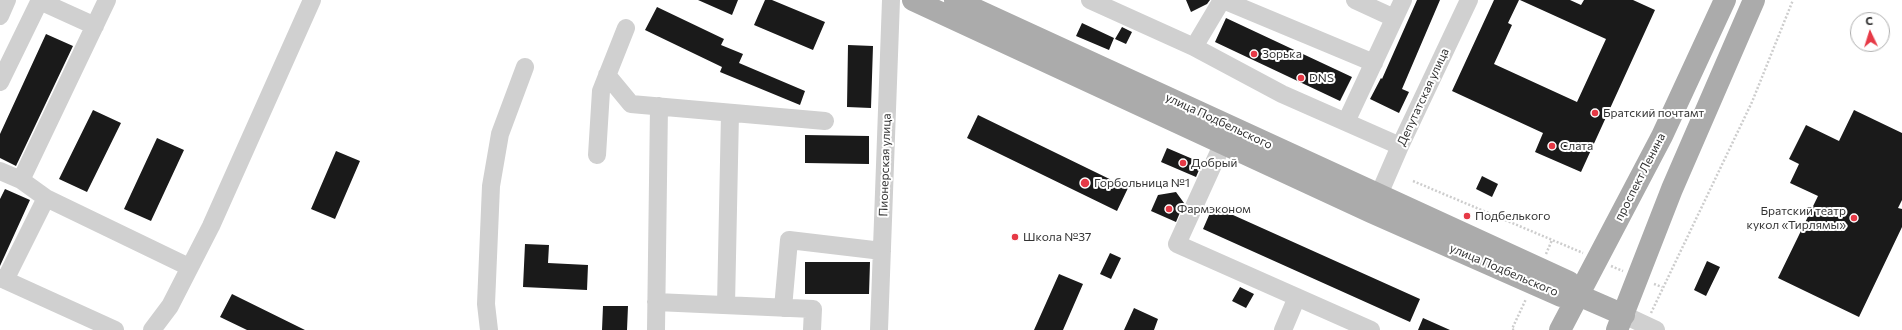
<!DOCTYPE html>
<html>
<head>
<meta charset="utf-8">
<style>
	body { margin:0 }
	#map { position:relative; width:1902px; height:330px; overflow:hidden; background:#fff; font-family:Commissioner,sans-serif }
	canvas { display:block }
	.north { position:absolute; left:1850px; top:12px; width:40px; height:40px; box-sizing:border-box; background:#fff; border:1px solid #adadad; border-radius:50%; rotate:356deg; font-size:11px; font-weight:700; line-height:16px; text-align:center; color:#333 }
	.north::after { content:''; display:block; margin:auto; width:14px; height:18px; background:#e63946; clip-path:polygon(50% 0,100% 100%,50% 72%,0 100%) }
</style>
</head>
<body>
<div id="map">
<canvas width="1902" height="330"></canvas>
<div class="north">С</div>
</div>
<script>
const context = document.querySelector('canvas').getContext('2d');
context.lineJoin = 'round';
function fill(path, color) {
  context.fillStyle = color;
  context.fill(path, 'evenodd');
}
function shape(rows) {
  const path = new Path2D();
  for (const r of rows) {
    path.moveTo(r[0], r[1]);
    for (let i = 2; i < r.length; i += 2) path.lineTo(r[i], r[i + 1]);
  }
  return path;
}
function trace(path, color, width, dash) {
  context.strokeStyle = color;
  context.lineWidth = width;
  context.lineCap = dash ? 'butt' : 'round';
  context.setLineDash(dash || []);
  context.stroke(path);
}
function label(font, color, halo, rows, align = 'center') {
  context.font = font + ' Commissioner,sans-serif';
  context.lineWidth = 4;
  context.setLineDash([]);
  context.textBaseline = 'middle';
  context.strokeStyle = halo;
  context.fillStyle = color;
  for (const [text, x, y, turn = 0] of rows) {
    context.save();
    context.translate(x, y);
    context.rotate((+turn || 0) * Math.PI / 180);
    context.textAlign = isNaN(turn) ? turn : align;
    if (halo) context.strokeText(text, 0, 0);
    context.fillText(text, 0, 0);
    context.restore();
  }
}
fill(shape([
	[698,0,738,0,732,15],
	[765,0,772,0,825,22,813,50,754,25],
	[1186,0,1210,0,1207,4,1191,12],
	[1417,0,1440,0,1402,89,1409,92,1399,113,1370,99,1381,78,1382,79],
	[1494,0,1519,0,1508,23,1512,25,1494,64,1577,102,1606,39,1520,0,1570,0,1581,5,1584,0,1633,0,1655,10,1581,172,1535,152,1543,133,1452,91],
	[657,7,724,39,721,45,743,54,739,63,805,91,800,105,720,72,722,67,645,30],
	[1226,18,1352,77,1340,101,1215,42],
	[1082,23,1114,38,1109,50,1076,36],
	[1122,27,1132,32,1126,44,1115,39],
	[46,34,73,46,16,166,0,158,0,134],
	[848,45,873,46,871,108,847,107],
	[93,110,121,123,87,192,59,179],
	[1854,110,1902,133,1902,200,1898,208,1902,209,1902,227,1859,317,1778,278,1818,196,1790,183,1799,164,1789,159,1806,125,1839,141],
	[978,115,1128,188,1117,211,967,138],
	[805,135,869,136,869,164,805,163],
	[157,138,184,150,151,221,124,209],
	[1167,148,1202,163,1196,177,1161,162],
	[336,151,360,161,335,219,311,209],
	[1482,176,1498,184,1492,197,1476,189],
	[5,189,30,200,0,266,0,199],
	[1176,192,1184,203,1176,222,1151,211,1158,195],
	[1213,206,1420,299,1410,322,1203,229],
	[525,244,549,245,548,263,588,265,587,290,523,287],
	[1110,253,1121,258,1111,279,1100,274],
	[1707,261,1720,267,1706,296,1694,290],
	[805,262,870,262,869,294,805,294],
	[1059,274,1083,284,1063,330,1034,330],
	[1240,287,1254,294,1246,308,1232,301],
	[232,294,305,330,247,330,220,317],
	[603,306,628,306,627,330,602,330],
	[1134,308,1158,319,1154,330,1124,330],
	[1423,318,1450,330,1418,330]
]), '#1a1a1a');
trace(shape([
	[1413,181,1583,253],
	[1546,254,1552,240],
	[1611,266,1623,271],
	[1654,284,1662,287],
	[1651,313,1752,102,1793,0],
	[1514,330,1512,329,1526,299]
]), '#cdcdcd', 2.5, [2, 2]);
trace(shape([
	[1090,0,1194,47,1282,94,1400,146],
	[1223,0,1374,63],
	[1355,0,1394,18],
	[40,1,95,26],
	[0,16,7,0],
	[1194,47,1222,0],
	[607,75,631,104,825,121],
	[0,82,40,0],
	[1346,122,1403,0],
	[1223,143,1177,244,1371,330],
	[597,155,601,91,626,28],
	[0,171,21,180],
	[46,198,189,267],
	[1374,206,1400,146,1469,0],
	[0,278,5,280,46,198,21,180,107,0],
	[5,280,115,330],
	[656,302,813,309,812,330],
	[726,305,730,113],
	[783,308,789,240,882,251],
	[1624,315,1656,330],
	[152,330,170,306,211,226,312,0],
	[489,330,486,304,491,186,500,134,525,67],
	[656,330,659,106],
	[879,330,891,0],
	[1283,330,1297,297]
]), '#d0d0d0', 18);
trace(shape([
	[913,0,1371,212,1561,296,1578,295,1624,315],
	[955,0,1569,282,1578,295],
	[1560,330,1662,136,1725,0],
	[1617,330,1672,189,1754,0]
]), '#ababab', 22);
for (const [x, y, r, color] of [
	[1254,54,4,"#e63946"],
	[1301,78,4,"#e63946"],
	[1595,113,4,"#e63946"],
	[1552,146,4,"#e63946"],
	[1183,163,4,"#e63946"],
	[1085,183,5,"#e63946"],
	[1169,209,4,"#e63946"],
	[1467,216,4,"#e63946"],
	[1854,218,4,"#e63946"],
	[1015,237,4,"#e63946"]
]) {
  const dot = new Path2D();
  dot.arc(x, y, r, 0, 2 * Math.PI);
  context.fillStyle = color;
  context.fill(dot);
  trace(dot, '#fff', 1.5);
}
label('12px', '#333', '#fff', [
	["Зорька",1262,54],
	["DNS",1309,78],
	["Братский почтамт",1603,113],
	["Слата",1560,146],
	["Добрый",1191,163],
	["Горбольница №1",1094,183],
	["Фармэконом",1177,209],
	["Братский театр",1846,211,"right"],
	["кукол «Тирлямы»",1846,225,"right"],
	["Подбелького",1475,216],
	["Школа №37",1023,237]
], 'left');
label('12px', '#333', '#fff', [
	["Депутатская улица",1423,97,-65],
	["улица Подбельского",1219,121,25],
	["Пионерская улица",885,165,-88],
	["проспект Ленина",1640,177,-63],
	["улица Подбельского",1504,270,23]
]);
</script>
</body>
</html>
